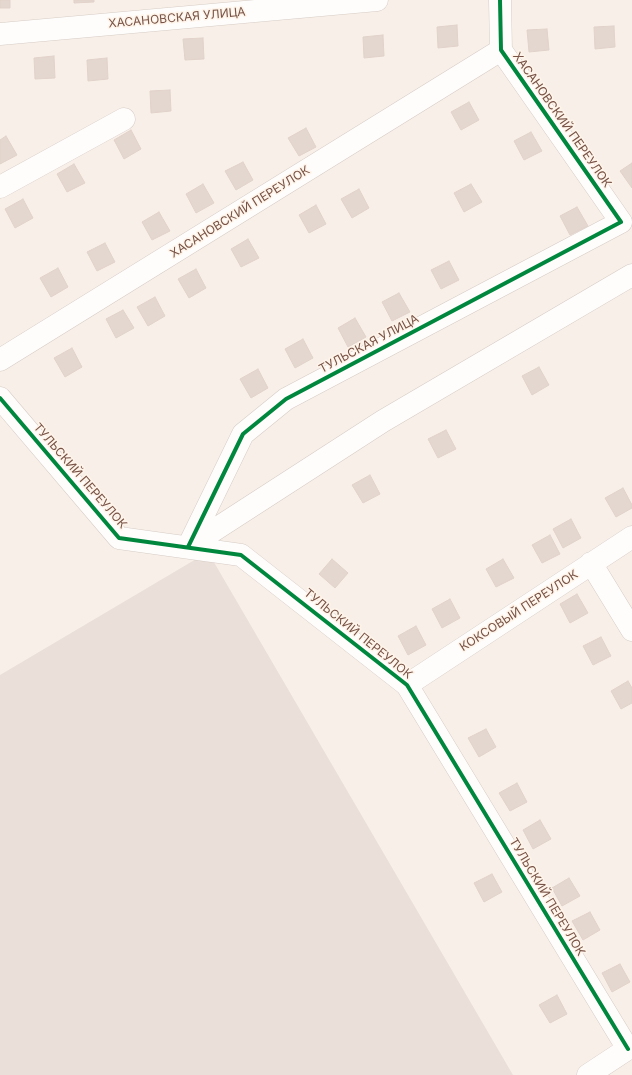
<!DOCTYPE html>
<html>
<head>
<meta charset="utf-8">
<style>
	body { margin:0 }
	canvas { display:block; background:#f8f0e8 }
</style>
</head>
<body>
<canvas width="632" height="1075"></canvas>
<script>
const context = document.querySelector('canvas').getContext('2d');
context.lineJoin = 'round';
function fill(path, color) {
  context.fillStyle = color;
  context.fill(path, 'evenodd');
}
function shape(rows) {
  const path = new Path2D();
  for (const r of rows) {
    path.moveTo(r[0], r[1]);
    for (let i = 2; i < r.length; i += 2) path.lineTo(r[i], r[i + 1]);
  }
  return path;
}
function trace(path, color, width, dash) {
  context.strokeStyle = color;
  context.lineWidth = width;
  context.lineCap = dash ? 'butt' : 'round';
  context.setLineDash(dash || []);
  context.stroke(path);
}
function label(font, color, halo, rows, align = 'center') {
  context.font = font + ' Inter,sans-serif';
  context.lineWidth = 3;
  context.setLineDash([]);
  context.textBaseline = 'middle';
  context.strokeStyle = halo;
  context.fillStyle = color;
  for (const [text, x, y, turn = 0] of rows) {
    context.save();
    context.translate(x, y);
    context.rotate((+turn || 0) * Math.PI / 180);
    context.textAlign = isNaN(turn) ? turn : align;
    if (halo) context.strokeText(text, 0, 0);
    context.fillText(text, 0, 0);
    context.restore();
  }
}
fill(shape([
	[208,552,513,1075,0,1075,0,675]
]), '#eae0d9');
const building = shape([
	[0,0,10,0,10,8,0,8,0,0],
	[74,0,94,0,94,2,74,3,74,0],
	[457,25,458,46,438,48,437,27,457,25],
	[614,26,615,47,595,49,594,27,614,26],
	[547,29,549,50,529,52,527,30,547,29],
	[383,35,384,56,364,58,363,37,383,35],
	[203,38,204,59,185,60,183,39,203,38],
	[54,56,55,78,35,79,34,58,54,56],
	[107,58,108,79,88,81,87,60,107,58],
	[170,90,171,111,151,113,150,91,170,90],
	[469,102,479,120,461,130,451,112,469,102],
	[306,128,316,147,299,156,288,138,306,128],
	[131,130,141,149,124,159,114,140,131,130],
	[531,132,542,151,524,160,514,141,531,132],
	[6,136,17,155,0,164,0,140,6,136],
	[243,162,253,180,236,190,225,171,243,162],
	[632,163,632,188,620,171,632,163],
	[74,164,85,183,67,192,57,174,74,164],
	[203,184,214,203,196,213,186,194,203,184],
	[471,184,482,202,464,212,454,193,471,184],
	[359,189,369,208,352,218,341,199,359,189],
	[23,199,33,218,15,228,5,209,23,199],
	[316,205,326,224,309,233,299,215,316,205],
	[577,207,588,226,570,235,560,216,577,207],
	[159,212,170,231,152,240,142,222,159,212],
	[248,239,259,258,241,267,231,249,248,239],
	[105,243,115,262,97,271,87,252,105,243],
	[449,261,459,280,441,289,431,270,449,261],
	[58,268,68,287,51,297,40,278,58,268],
	[196,269,206,288,189,298,178,279,196,269],
	[399,293,410,312,392,321,382,302,399,293],
	[155,297,165,316,148,326,137,307,155,297],
	[123,310,134,328,116,338,106,319,123,310],
	[355,318,366,337,348,347,338,328,355,318],
	[303,339,313,358,295,368,285,349,303,339],
	[72,348,82,367,65,377,54,358,72,348],
	[539,367,549,385,532,395,522,376,539,367],
	[258,369,268,388,251,398,240,379,258,369],
	[446,430,456,449,438,458,428,439,446,430],
	[370,475,380,494,363,503,352,485,370,475],
	[623,488,632,505,632,508,616,517,605,498,623,488],
	[571,519,581,538,563,548,553,529,571,519],
	[550,535,560,554,542,563,532,545,550,535],
	[332,559,348,573,335,588,319,574,332,559],
	[503,559,514,578,496,587,486,569,503,559],
	[577,594,588,613,570,623,560,604,577,594],
	[450,599,460,618,442,628,432,609,450,599],
	[416,626,426,645,408,655,398,636,416,626],
	[601,637,611,656,593,665,583,646,601,637],
	[628,681,632,688,632,703,621,709,611,691,628,681],
	[486,729,496,747,479,757,468,738,486,729],
	[517,783,527,802,510,811,499,793,517,783],
	[540,820,551,839,533,849,523,830,540,820],
	[492,874,502,892,484,902,474,883,492,874],
	[569,878,580,896,562,906,552,888,569,878],
	[590,912,600,930,583,940,572,921,590,912],
	[620,964,630,982,612,992,602,973,620,964],
	[557,995,567,1014,550,1023,539,1005,557,995]
]);
fill(building, '#e4d7cf');
trace(building, '#e1d2ca', 1);
const street = shape([
	[0,34,377,0],
	[0,187,124,119],
	[0,360,501,50],
	[0,398,119,538,241,555,407,685,628,1049],
	[188,547,243,434,286,399,621,222,501,50,500,0],
	[188,547,383,421,632,275],
	[591,563,632,630],
	[407,685,632,537],
	[588,1075,632,1046]
]);
trace(street, '#d6cbc5', 23);
trace(street, '#fefdfc', 22);
trace(shape([
	[0,398,119,538,241,555,407,685,628,1049],
	[188,547,243,434,286,399,621,222,501,50,500,0]
]), '#00873e', 4);
label('12px', '#775246', '#fff4e9', [
	["ХАСАНОВСКАЯ УЛИЦА",177,18,-5],
	["ХАСАНОВСКИЙ ПЕРЕУЛОК",562,120,55],
	["ХАСАНОВСКИЙ ПЕРЕУЛОК",240,212,-32],
	["ТУЛЬСКАЯ УЛИЦА",369,344,-28],
	["ТУЛЬСКИЙ ПЕРЕУЛОК",80,476,49],
	["КОКСОВЫЙ ПЕРЕУЛОК",519,611,-33],
	["ТУЛЬСКИЙ ПЕРЕУЛОК",358,634,39],
	["ТУЛЬСКИЙ ПЕРЕУЛОК",547,897,59]
]);
</script>
</body>
</html>
